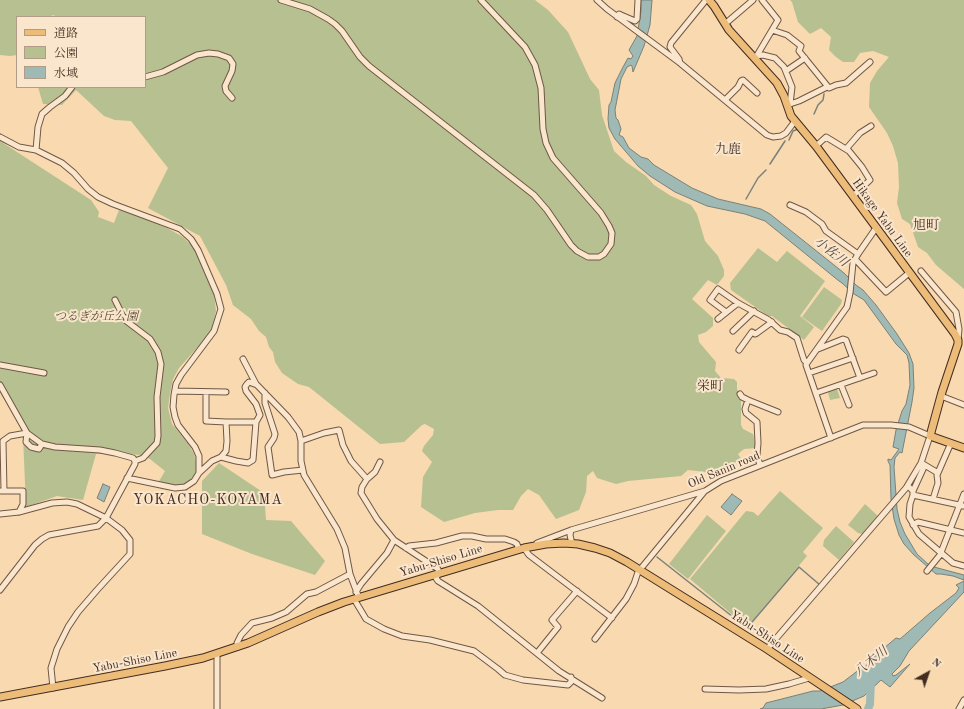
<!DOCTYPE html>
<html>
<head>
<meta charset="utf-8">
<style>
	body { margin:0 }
	#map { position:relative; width:964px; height:709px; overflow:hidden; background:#f8d9b0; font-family:"Old Standard TT","Noto Serif JP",serif }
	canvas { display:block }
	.legend { position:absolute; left:16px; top:16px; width:130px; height:72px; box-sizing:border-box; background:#fae6cc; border:1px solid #b19c88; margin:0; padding:5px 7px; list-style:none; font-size:12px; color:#432c22 }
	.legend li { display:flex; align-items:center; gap:8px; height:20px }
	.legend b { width:20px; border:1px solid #b19c88 }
	.north { position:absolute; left:908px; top:653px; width:40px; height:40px; -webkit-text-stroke:3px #fae6cc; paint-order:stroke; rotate:40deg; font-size:11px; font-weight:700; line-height:16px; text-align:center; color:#432c22 }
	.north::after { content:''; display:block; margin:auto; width:14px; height:18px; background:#432c22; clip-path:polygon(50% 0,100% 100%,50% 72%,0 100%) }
</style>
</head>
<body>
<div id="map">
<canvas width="964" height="709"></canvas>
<ul class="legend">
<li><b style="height:5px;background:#ecbc78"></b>道路</li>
<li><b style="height:11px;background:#b6c091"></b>公園</li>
<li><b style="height:11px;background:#9fb9b4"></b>水域</li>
</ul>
<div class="north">N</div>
</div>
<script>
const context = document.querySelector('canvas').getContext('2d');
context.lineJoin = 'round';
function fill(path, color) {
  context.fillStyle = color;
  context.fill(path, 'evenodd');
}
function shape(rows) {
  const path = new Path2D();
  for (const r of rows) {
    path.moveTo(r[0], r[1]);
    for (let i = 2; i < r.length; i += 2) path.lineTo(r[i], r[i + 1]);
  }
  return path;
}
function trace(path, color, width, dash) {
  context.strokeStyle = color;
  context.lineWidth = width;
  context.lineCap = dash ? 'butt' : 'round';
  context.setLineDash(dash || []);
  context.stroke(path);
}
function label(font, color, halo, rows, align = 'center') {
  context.font = font + ' "Old Standard TT","Noto Serif JP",serif';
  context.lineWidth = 4;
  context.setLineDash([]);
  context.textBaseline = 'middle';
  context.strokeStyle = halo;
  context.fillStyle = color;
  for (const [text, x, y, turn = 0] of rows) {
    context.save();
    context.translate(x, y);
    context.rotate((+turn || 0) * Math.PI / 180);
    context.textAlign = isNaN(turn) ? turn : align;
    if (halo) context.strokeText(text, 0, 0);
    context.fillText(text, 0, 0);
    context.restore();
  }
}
fill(shape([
	[0,0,535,0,548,10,568,32,590,79,599,90,602,115,614,151,626,162,646,176,654,185,671,196,691,205,697,214,705,241,718,256,724,270,724,276,717,285,708,280,692,299,713,318,713,326,706,332,698,335,699,342,716,362,715,371,721,378,734,379,737,382,737,389,741,398,741,425,743,429,753,434,756,448,744,449,738,454,742,460,721,467,715,473,688,470,681,476,628,481,616,484,597,478,593,471,587,476,586,492,579,510,556,519,539,495,528,489,521,496,513,510,498,510,475,513,444,522,421,507,423,477,432,462,422,451,424,446,433,435,434,429,425,424,422,425,404,442,380,444,309,387,298,384,282,373,275,362,273,352,269,347,266,337,259,331,251,319,233,305,226,285,200,236,148,208,168,168,131,121,115,120,104,116,76,90,62,105,43,104,38,87,145,87,145,17,55,17,54,15,47,17,17,17,17,55,10,56,0,55],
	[790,0,964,0,964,289,936,265,927,253,918,247,910,224,902,219,897,203,899,187,898,163,893,146,887,133,869,107,870,83,877,71,889,57,873,51,860,53,854,62,843,62,836,57,829,50,831,37,821,28,810,34,798,22,792,2],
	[0,141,91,200,99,212,98,217,114,223,119,210,133,214,167,228,183,237,191,245,198,256,214,294,216,311,212,329,204,340,179,368,173,379,170,393,168,408,172,424,189,445,194,454,197,464,196,473,191,479,184,484,175,486,158,483,165,471,150,459,141,455,128,454,96,454,83,500,57,496,26,507,23,436,20,427,0,385],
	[758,248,777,262,787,251,825,281,800,316,814,327,804,340,772,316,768,316,731,290,730,283],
	[824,287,842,300,841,304,822,331,802,317],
	[837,389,840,398,830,400,828,392],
	[219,463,264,493,266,520,291,521,325,561,315,575,252,554,202,534,202,481],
	[780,491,823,528,803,552,807,556,747,627,690,579,746,511,753,512,758,516],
	[865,504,878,516,862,534,858,533,848,525],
	[707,515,726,531,688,579,669,564],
	[836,526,854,542,839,560,823,546,824,540]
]), '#b6c091');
const water = shape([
	[641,0,652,0,650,25,644,46,633,72,632,66,631,65,627,67,621,79,615,110,616,118,618,120,621,129,619,135,623,137,629,148,641,157,648,159,654,165,692,188,718,199,761,209,770,214,844,273,856,285,863,290,876,305,897,334,909,353,913,364,914,388,912,402,902,453,900,452,895,458,894,467,897,509,900,522,905,534,917,554,928,564,934,567,964,575,964,580,953,576,941,574,936,574,914,555,904,544,899,535,894,519,891,499,890,465,888,461,888,459,891,460,899,449,893,447,896,430,902,411,906,404,910,385,909,363,907,355,896,344,864,300,854,294,842,283,839,281,765,221,745,214,707,206,675,192,650,176,638,166,615,139,609,128,608,119,609,105,611,102,615,83,623,67,628,58,631,59,633,56,629,50,637,36,641,11,641,0],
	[103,484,110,487,104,502,97,498,103,484],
	[732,494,742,501,731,515,721,507,732,494],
	[964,581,964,592,909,651,900,666,892,674,893,676,896,675,910,664,890,687,881,680,864,696,843,705,821,709,760,709,763,708,766,703,813,691,820,691,843,682,860,669,862,670,877,654,896,638,900,639,930,613,956,593,959,588,956,585,964,581]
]);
fill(water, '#9fb9b4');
trace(water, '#7a817a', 1);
trace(shape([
	[814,114,818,105,823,100,824,94],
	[789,140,793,131,798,129],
	[770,164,785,141],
	[746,199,758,178,766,170],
	[657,557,747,628,799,567,820,585]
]), '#7a817a', 1.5);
trace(shape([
	[868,709,870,704,871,680]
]), '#9fb9b4', 8);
const minor = shape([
	[281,0,310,9,328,19,335,24,342,31,360,57,369,66,534,195,547,210,571,245,577,251,588,257,599,257,604,254,611,244,612,233,609,226,601,213,553,158,546,143,543,129,541,88,535,65,525,47,481,0],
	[597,0,607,9,680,63,767,135,773,137,781,136,786,133,795,121],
	[617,17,619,14,621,15,635,21,637,19,638,0],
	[725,24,753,0],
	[772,30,787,35,801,46,799,51,829,88,836,85,846,83,870,62],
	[756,56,763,55,775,58,784,67,792,87,790,104,787,105],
	[756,57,778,20,762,0],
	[680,63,679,59,670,47,671,43,706,0],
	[786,71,805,58],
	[145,77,163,72,197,55,209,53,218,54,229,58,233,64,232,71,225,86,226,91,232,98],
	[725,100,738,87,741,81,743,80,757,93],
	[790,104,799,101,827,87],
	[0,137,19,147,36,150,62,163,74,173,88,189,98,197,113,204,180,229,191,239,198,250,217,294,221,309,214,331,181,375,176,384,174,395,173,407,175,417,178,425,195,447,199,456,199,473,194,481,185,487,175,488,127,478],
	[816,146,826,137,849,151,862,167,870,180,853,196],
	[846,149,860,133,871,126],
	[36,150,38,127,42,114,50,107,65,96,72,87],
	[790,205,806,212,822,224,826,231,858,254],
	[855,259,886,292,909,273],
	[921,271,956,312,959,329,958,340],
	[726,312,710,300,718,289,738,303,769,320,780,330,788,332,797,338,804,360,807,363],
	[718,319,738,303],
	[733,331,754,311],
	[818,349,843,339,846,340,860,378],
	[739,350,752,332,755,334,757,333,772,322],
	[243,359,256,384],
	[0,365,44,373],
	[809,373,853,358],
	[0,385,27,433,42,444,55,447,100,450,115,453,133,458,135,461],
	[841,385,849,405],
	[175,391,226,392],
	[206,392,206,421,226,422],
	[265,393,265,403,275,434,274,438,268,447,272,475,284,472,303,470],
	[816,393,874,373],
	[740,394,742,397,748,400],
	[941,396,964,405],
	[27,433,26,442,31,447,39,449,42,444],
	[831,438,806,365,807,363,847,307,850,293,853,263,858,254,876,228],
	[301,441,324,433,339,430,343,445,351,461,367,479],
	[221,457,226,451,227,441,226,422,256,422],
	[380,462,375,472,367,479,362,487,361,493,377,519,394,540,438,569,439,573,436,578,438,581,478,606,559,671,602,698],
	[923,464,938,473],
	[760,465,757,455,758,443,757,422,746,413,745,409,748,400,778,412],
	[199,473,212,461,221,457,236,461,248,463,253,460,256,422,260,415,256,404,246,391,245,387,247,384,249,382,257,385,288,417,299,432,301,441,301,461,304,475,337,529,345,548,350,574,359,598],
	[908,486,913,491,913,495,964,506],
	[0,491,23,491,23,504,19,512],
	[4,491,3,441,10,436,27,433],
	[913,491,924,467,923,464,921,463],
	[913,495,910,504,909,517,919,534,953,563,964,566],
	[933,499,938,483,937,475,951,443],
	[0,514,19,512,52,503,67,502,77,504,106,518,122,530,130,540,130,554,97,590,78,612,68,627,57,649,51,668,53,688],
	[913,525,918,522,964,533],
	[571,530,570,535,572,544],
	[537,543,571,530,705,491,721,481,863,425,891,425,909,427,930,436,921,463,906,488,767,649],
	[406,548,409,546,436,543,462,536,472,536,486,539,505,539,514,542,517,544,519,550],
	[526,548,524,548,529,555,612,618],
	[927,571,940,555,964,494],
	[0,590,35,545,42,539,49,535,98,526,106,518,135,464,135,461,143,458,157,443,158,436,157,397,161,364,158,352,150,339,125,320,115,300],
	[356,592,361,584,387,553,394,540],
	[354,599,366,619,384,629,402,636,430,640,474,651,498,669,505,675,523,680,568,685,571,682,571,677],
	[595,639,626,599,634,584,638,572,704,492],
	[238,647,237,643,241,635,252,623,272,618,286,612,307,594,316,592,350,574],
	[537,653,558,627,552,620,577,591],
	[705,689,739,690,766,689,789,684,809,678],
	[217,709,217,654],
	[959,709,964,700]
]);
const major = shape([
	[709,0,714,6,729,30,777,83,784,96,791,116,816,146,955,334,958,340,958,344,942,392,930,436,964,448],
	[0,697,165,666,203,658,248,643,318,612,344,602,524,548,546,544,564,543,578,544,595,548,610,553,627,562,767,649,857,709]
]);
trace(minor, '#705746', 7);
trace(major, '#432c22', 9);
trace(minor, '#fae6cc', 5);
trace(major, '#ecbc78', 7);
label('12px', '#432c22', '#fae6cc', [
	["Hikage Yabu Line",882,218,54],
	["Old Sanin road",724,470,-23],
	["Yabu-Shiso Line",441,561,-17],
	["Yabu-Shiso Line",767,637,33],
	["Yabu-Shiso Line",135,661,-11]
]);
label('italic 12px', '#5a4a38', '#fae6cc', [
	["つるぎが丘公園",96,317]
]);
label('13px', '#432c22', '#fae6cc', [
	["九鹿",728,150],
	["旭町",926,226],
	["栄町",710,387]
]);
label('italic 13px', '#5a4f46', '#fae6cc', [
	["小佐川",831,252,39],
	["八木川",871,662,-39]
]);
context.letterSpacing = '1px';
label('14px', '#432c22', '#fae6cc', [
	["YOKACHO-KOYAMA",208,500]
]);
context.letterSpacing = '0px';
</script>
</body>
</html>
